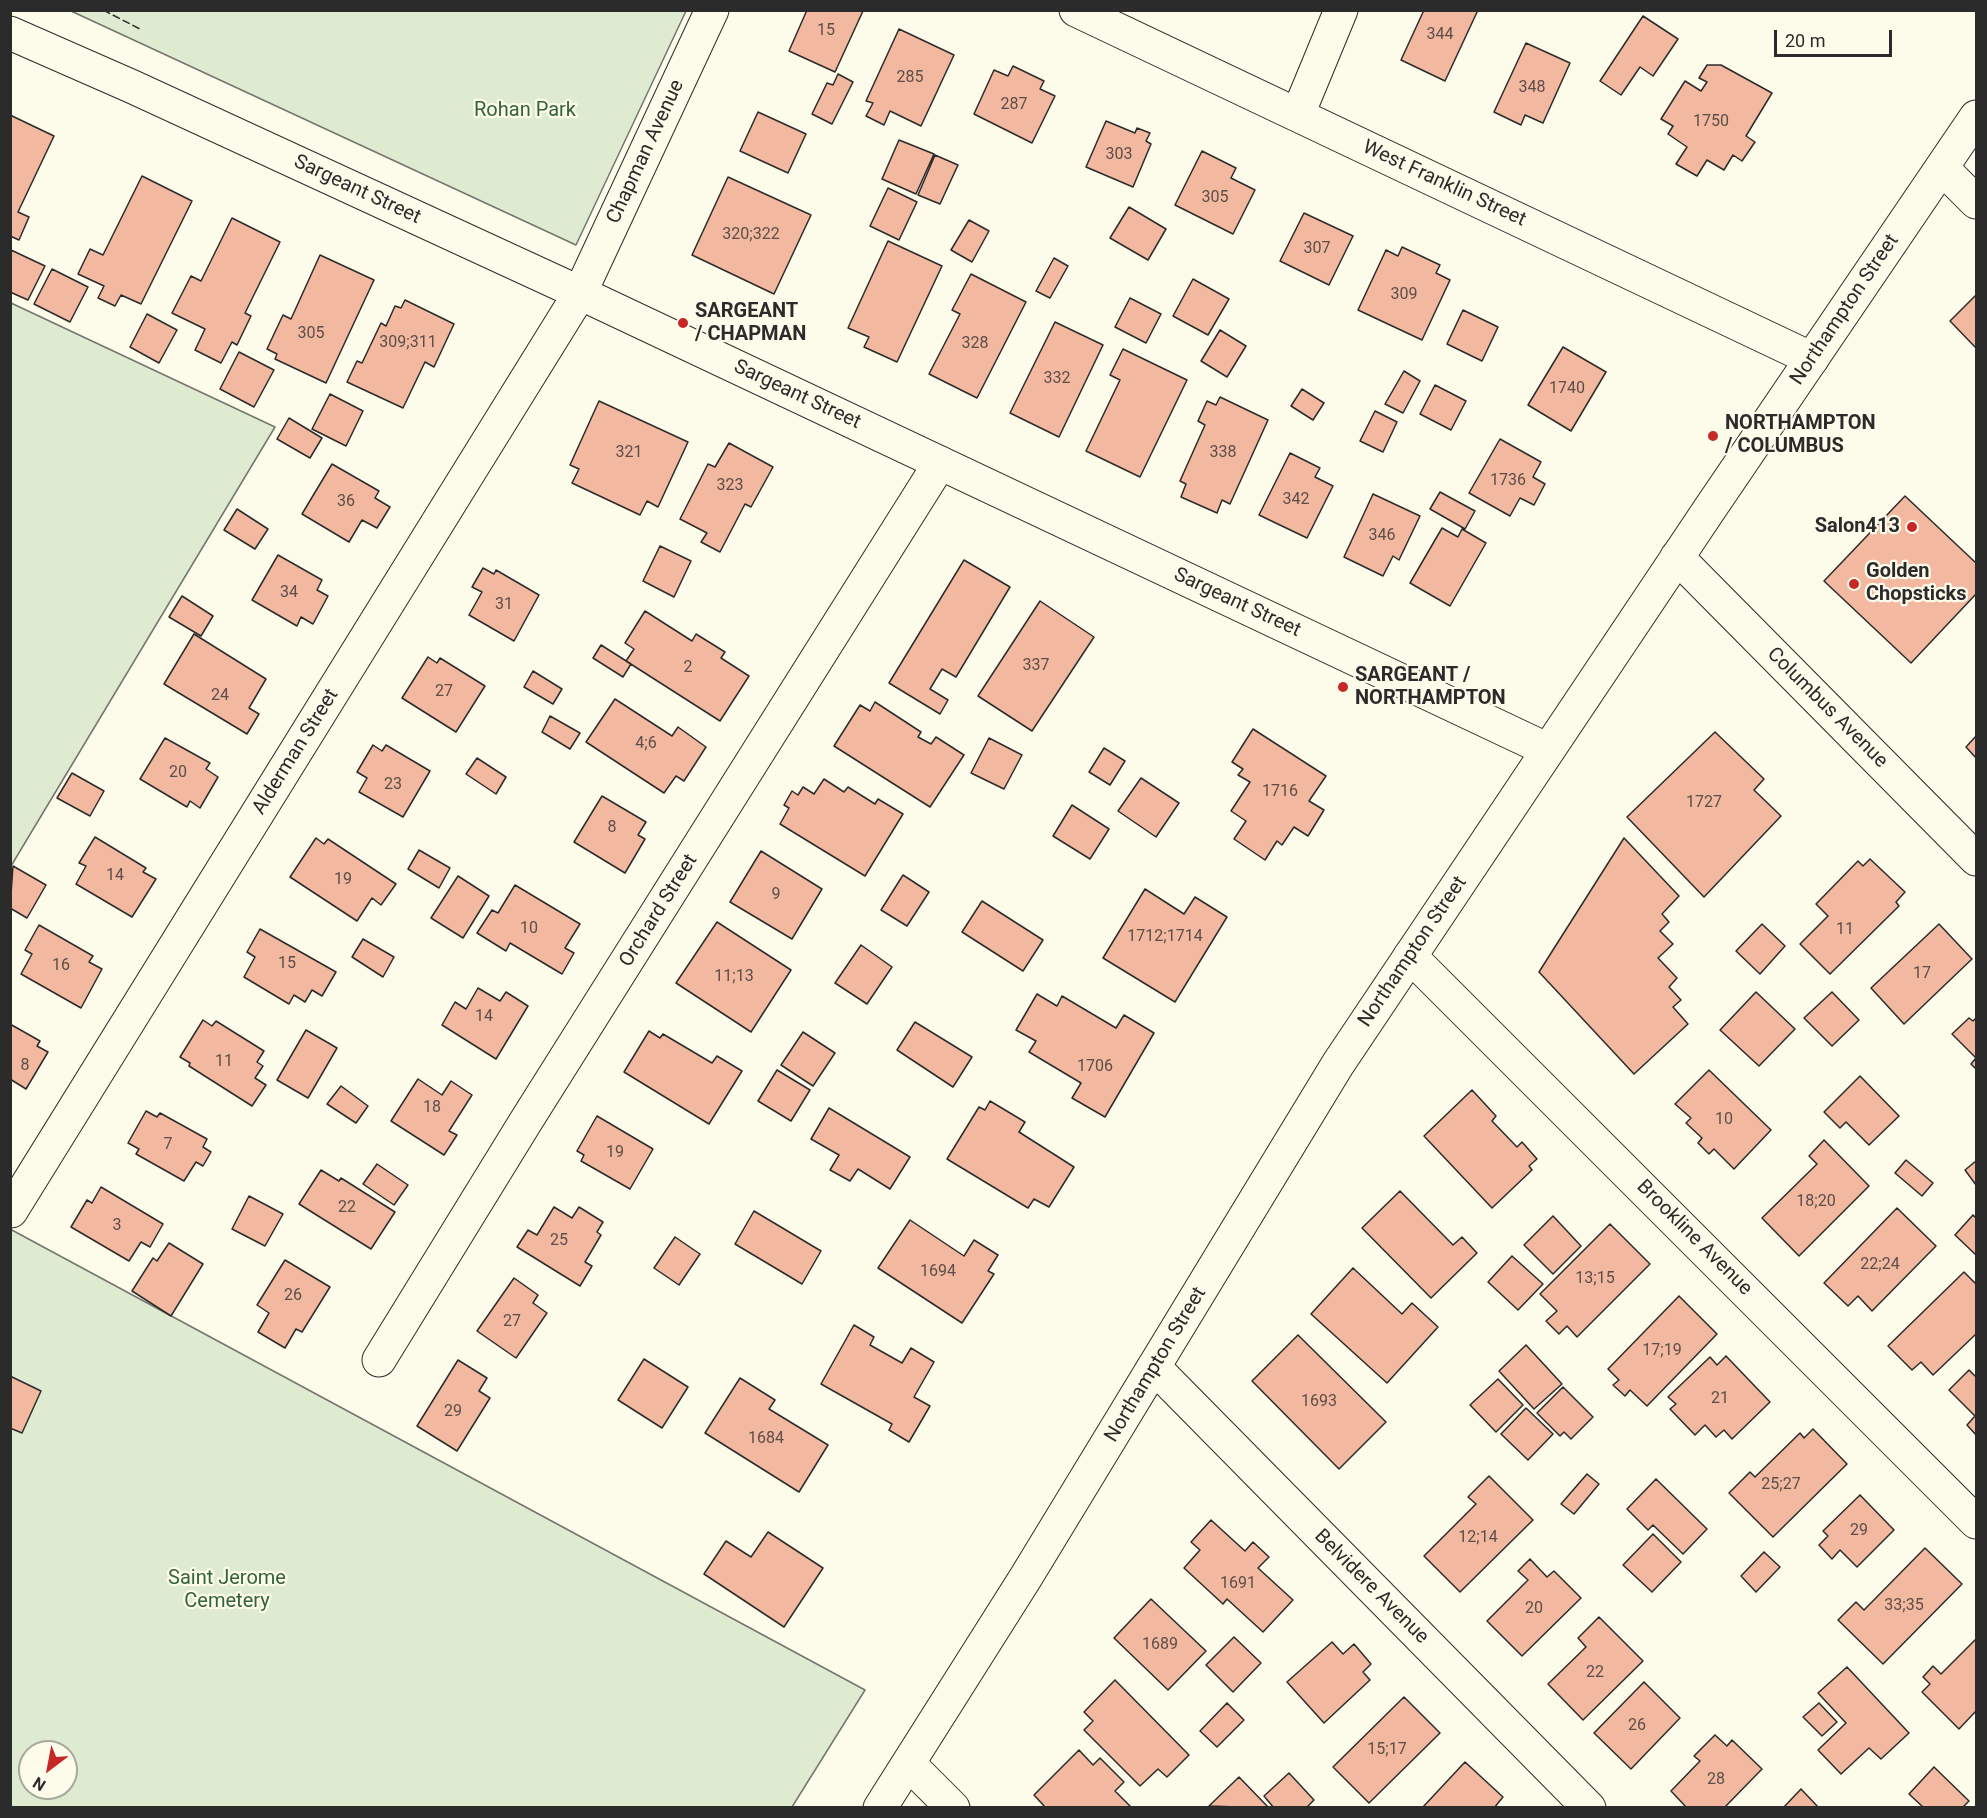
<!DOCTYPE html>
<html>
<head>
<meta charset="utf-8">
<style>
	body { margin:0 }
	#map { position:relative; width:1987px; height:1818px; overflow:hidden; background:#fdfbea; font-family:Roboto,sans-serif }
	canvas { display:block }
	.frame { position:absolute; inset:0; border:12px solid #2b2b2b; pointer-events:none }
	.north { position:absolute; left:18px; top:1740px; width:60px; height:60px; box-sizing:border-box; background:#fdfbea; border:2px solid #a9a89e; border-radius:50%; rotate:212deg; font-size:16px; font-weight:700; line-height:24px; text-align:center; color:#2b2b2b }
	.north::after { content:''; display:block; margin:auto; width:21px; height:27px; background:#c62828; clip-path:polygon(50% 0,100% 100%,50% 72%,0 100%) }
	.scale { position:absolute; left:1774px; top:30px; width:118px; height:27px; box-sizing:border-box; border:3px solid #2b2b2b; border-top:0; padding-left:8px; font-size:18px; line-height:21px; white-space:nowrap; color:#2b2b2b; -webkit-text-stroke:4px #fdfbea; paint-order:stroke }
</style>
</head>
<body>
<div id="map">
<canvas width="1987" height="1818"></canvas>
<div class="frame"></div>
<div class="north">N</div>
<div class="scale">20 m</div>
</div>
<script>
const context = document.querySelector('canvas').getContext('2d');
context.lineJoin = 'round';
function fill(path, color) {
  context.fillStyle = color;
  context.fill(path, 'evenodd');
}
function shape(rows) {
  const path = new Path2D();
  for (const r of rows) {
    path.moveTo(r[0], r[1]);
    for (let i = 2; i < r.length; i += 2) path.lineTo(r[i], r[i + 1]);
  }
  return path;
}
function trace(path, color, width, dash) {
  context.strokeStyle = color;
  context.lineWidth = width;
  context.lineCap = dash ? 'butt' : 'round';
  context.setLineDash(dash || []);
  context.stroke(path);
}
function label(font, color, halo, rows, align = 'center') {
  context.font = font + ' Roboto,sans-serif';
  context.lineWidth = 4.5;
  context.setLineDash([]);
  context.textBaseline = 'middle';
  context.strokeStyle = halo;
  context.fillStyle = color;
  for (const [text, x, y, turn = 0] of rows) {
    context.save();
    context.translate(x, y);
    context.rotate((+turn || 0) * Math.PI / 180);
    context.textAlign = isNaN(turn) ? turn : align;
    if (halo) context.strokeText(text, 0, 0);
    context.fillText(text, 0, 0);
    context.restore();
  }
}
const green = shape([
	[71,11,686,10,686,11,576,245,71,11],
	[11,303,275,427,11,866,11,303],
	[10,1229,865,1690,792,1807,11,1807,10,1229],
	[30,1752,66,1752,66,1788,30,1788,30,1752]
]);
fill(green, '#deebd1');
trace(green, '#74746e', 1.5);
const building = shape([
	[807,10,863,11,835,72,789,51,807,10],
	[1424,10,1478,10,1445,81,1401,60,1424,10],
	[1643,16,1678,39,1653,76,1640,67,1621,95,1600,81,1643,16],
	[899,29,954,55,921,126,890,111,884,125,866,116,873,103,866,101,899,29],
	[1526,43,1570,63,1543,123,1525,115,1521,125,1494,112,1526,43],
	[1707,65,1721,65,1772,93,1746,136,1755,142,1742,161,1733,155,1724,170,1707,160,1697,176,1676,164,1687,147,1668,134,1673,126,1661,119,1685,81,1701,91,1707,82,1699,78,1707,65],
	[1013,66,1044,81,1040,89,1055,96,1032,143,974,114,994,70,1008,76,1013,66],
	[838,74,853,82,832,124,812,114,827,83,833,85,838,74],
	[758,112,806,134,788,173,740,151,758,112],
	[10,115,54,136,18,212,29,217,19,240,10,236,10,115],
	[1106,121,1135,133,1137,128,1150,133,1146,141,1151,144,1133,187,1086,167,1106,121],
	[899,140,934,154,916,194,882,179,899,140],
	[1202,151,1236,168,1231,178,1255,190,1233,234,1175,205,1202,151],
	[935,155,958,165,940,204,918,195,935,155],
	[142,176,192,201,141,304,121,295,115,306,98,298,104,286,78,274,90,249,103,255,142,176],
	[728,177,811,215,774,294,692,255,728,177],
	[888,188,917,202,899,240,870,226,888,188],
	[1129,207,1166,229,1148,260,1110,238,1129,207],
	[1304,213,1353,236,1329,285,1280,261,1304,213],
	[232,218,280,242,245,313,251,316,237,345,232,342,221,363,195,350,205,329,172,313,191,276,201,281,232,218],
	[969,220,989,231,972,262,951,250,969,220],
	[888,241,942,266,897,362,864,347,869,337,848,328,888,241],
	[1402,247,1440,265,1436,273,1450,280,1422,340,1358,310,1386,250,1398,256,1402,247],
	[11,250,45,266,28,300,10,292,11,250],
	[320,255,374,280,326,383,275,359,277,354,267,349,283,315,291,319,320,255],
	[1054,258,1068,266,1050,298,1036,291,1054,258],
	[52,269,88,287,70,322,34,304,52,269],
	[971,274,1026,302,977,398,929,374,960,314,952,310,971,274],
	[1193,279,1229,299,1208,335,1173,316,1193,279],
	[1976,295,1976,348,1950,321,1976,295],
	[1130,298,1161,314,1146,343,1115,327,1130,298],
	[405,300,454,324,434,367,425,362,403,408,347,382,357,361,362,363,381,323,386,326,395,306,401,308,405,300],
	[1463,310,1498,327,1482,361,1447,344,1463,310],
	[147,314,177,330,159,363,130,347,147,314],
	[1055,322,1103,345,1059,437,1010,413,1055,322],
	[1220,330,1246,346,1227,377,1201,361,1220,330],
	[1563,347,1606,372,1571,431,1528,405,1563,347],
	[1123,349,1187,380,1140,477,1086,451,1120,380,1110,375,1123,349],
	[239,352,274,370,254,407,220,389,239,352],
	[1404,371,1420,381,1403,413,1385,404,1404,371],
	[1435,385,1466,401,1451,430,1420,414,1435,385],
	[1302,389,1324,403,1313,420,1291,406,1302,389],
	[330,394,363,411,346,446,312,429,330,394],
	[1220,397,1268,420,1230,504,1222,500,1217,513,1181,497,1186,484,1180,481,1205,425,1198,421,1207,401,1216,405,1220,397],
	[599,401,688,442,658,507,647,501,640,515,572,483,579,469,570,465,599,401],
	[1375,411,1397,422,1383,452,1360,441,1375,411],
	[289,418,322,438,310,458,277,439,289,418],
	[1500,439,1541,462,1533,477,1545,484,1534,505,1520,498,1510,516,1469,493,1500,439],
	[729,443,773,467,751,507,745,504,720,552,701,542,707,533,680,519,708,464,715,467,729,443],
	[1290,453,1320,468,1315,477,1333,486,1307,538,1259,515,1290,453],
	[332,464,379,491,375,498,390,507,377,528,362,520,349,542,302,514,332,464],
	[1440,492,1475,511,1465,529,1430,509,1440,492],
	[1373,494,1420,516,1399,560,1393,556,1383,576,1344,557,1373,494],
	[1905,496,1976,563,1976,594,1911,663,1824,581,1905,496],
	[237,509,268,529,255,549,224,530,237,509],
	[1442,528,1458,537,1462,529,1486,543,1450,606,1410,583,1442,528],
	[660,546,691,561,674,597,643,581,660,546],
	[278,555,322,580,317,590,328,596,313,624,301,617,297,626,252,600,278,555],
	[964,560,1010,587,956,677,942,669,930,689,948,700,940,714,889,683,964,560],
	[483,568,494,574,496,570,539,595,514,641,469,615,482,592,472,587,483,568],
	[182,596,213,616,201,636,169,617,182,596],
	[1040,601,1094,637,1032,731,978,696,1040,601],
	[645,611,692,641,696,634,725,652,721,658,749,676,720,721,626,661,634,649,625,643,645,611],
	[194,634,266,679,249,708,259,714,247,734,164,684,194,634],
	[601,645,631,664,623,677,593,658,601,645],
	[428,657,437,663,440,658,485,686,456,732,402,698,428,657],
	[533,671,562,689,553,704,524,687,533,671],
	[615,699,672,736,678,727,706,747,684,781,676,776,664,793,586,742,615,699],
	[875,702,921,732,918,737,931,744,936,737,964,755,930,807,834,746,860,705,870,711,875,702],
	[550,716,580,733,570,749,542,732,550,716],
	[1253,729,1326,776,1309,801,1324,810,1308,836,1294,827,1282,845,1277,841,1265,860,1234,839,1246,821,1231,811,1250,782,1238,775,1243,769,1232,762,1253,729],
	[1715,732,1764,779,1754,790,1781,816,1704,897,1627,817,1715,732],
	[1976,736,1976,758,1966,747,1976,736],
	[165,738,210,763,206,769,218,777,200,808,190,801,187,807,140,779,165,738],
	[989,738,1022,755,1004,789,971,773,989,738],
	[373,745,382,751,386,745,430,771,403,817,359,792,367,778,357,772,373,745],
	[1104,748,1125,761,1110,785,1089,772,1104,748],
	[477,758,506,777,496,794,466,774,477,758],
	[72,773,104,791,90,816,57,798,72,773],
	[1141,778,1179,803,1156,837,1118,811,1141,778],
	[824,779,844,792,848,787,875,804,878,799,903,814,865,876,780,824,789,808,784,805,792,791,798,795,803,787,814,794,824,779],
	[602,796,646,822,638,835,645,839,625,873,574,842,602,796],
	[1072,805,1109,829,1090,859,1053,836,1072,805],
	[95,837,146,868,143,872,156,879,132,917,76,884,86,866,79,863,95,837],
	[316,838,324,844,328,839,396,884,381,905,372,898,357,921,290,877,316,838],
	[1624,838,1679,896,1662,914,1669,922,1660,931,1673,944,1658,958,1677,978,1669,987,1681,1000,1673,1007,1688,1024,1634,1074,1539,972,1624,838],
	[419,850,450,868,439,888,408,869,419,850],
	[761,851,822,889,792,939,730,902,761,851],
	[1870,859,1905,892,1896,902,1899,906,1830,974,1800,944,1828,916,1816,904,1858,861,1863,866,1870,859],
	[13,866,46,885,27,918,10,908,13,866],
	[903,875,929,892,907,926,881,910,903,875],
	[458,876,489,896,463,938,431,918,458,876],
	[515,885,580,924,565,948,574,953,562,974,510,943,506,951,477,933,492,910,498,913,515,885],
	[1145,889,1184,914,1195,897,1227,917,1175,1002,1103,958,1145,889],
	[982,901,1043,940,1023,971,962,932,982,901],
	[717,922,791,970,751,1032,676,983,717,922],
	[1762,924,1785,946,1760,974,1736,951,1762,924],
	[1939,924,1972,959,1904,1024,1871,988,1939,924],
	[39,925,93,956,89,962,102,969,81,1008,21,974,32,954,25,950,39,925],
	[260,929,336,972,322,996,312,990,305,1002,294,995,289,1004,244,977,255,957,247,952,260,929],
	[363,939,394,957,383,977,352,957,363,939],
	[861,945,892,967,867,1004,835,983,861,945],
	[478,988,500,1001,506,992,528,1006,496,1059,442,1025,455,1002,466,1009,478,988],
	[1756,992,1795,1029,1759,1066,1720,1030,1756,992],
	[1832,992,1859,1020,1832,1046,1804,1018,1832,992],
	[1037,994,1057,1006,1062,996,1116,1028,1124,1015,1154,1033,1105,1117,1072,1098,1081,1083,1029,1052,1036,1041,1016,1030,1037,994],
	[1969,1018,1973,1021,1976,1018,1976,1069,1971,1064,1976,1058,1952,1034,1969,1018],
	[203,1020,212,1026,216,1021,264,1051,257,1062,263,1066,255,1078,266,1085,252,1106,189,1066,190,1063,180,1057,203,1020],
	[915,1022,972,1057,953,1087,897,1050,915,1022],
	[10,1024,40,1041,37,1046,48,1052,26,1089,10,1079,10,1024],
	[306,1030,337,1048,308,1098,277,1080,306,1030],
	[649,1031,660,1038,663,1034,712,1063,717,1056,742,1071,709,1124,624,1072,649,1031],
	[803,1032,835,1053,813,1086,781,1065,803,1032],
	[777,1070,810,1090,791,1121,758,1101,777,1070],
	[1709,1070,1771,1130,1734,1169,1714,1149,1709,1154,1698,1143,1702,1138,1686,1123,1691,1118,1675,1104,1709,1070],
	[1860,1076,1899,1116,1869,1145,1846,1122,1840,1128,1824,1112,1860,1076],
	[418,1079,442,1095,451,1081,472,1095,449,1131,457,1135,444,1155,391,1121,418,1079],
	[341,1086,368,1106,356,1123,327,1104,341,1086],
	[1472,1090,1496,1116,1492,1121,1517,1147,1522,1142,1537,1159,1529,1166,1532,1170,1492,1208,1424,1136,1472,1090],
	[990,1101,1025,1122,1019,1132,1074,1167,1049,1207,1034,1199,1028,1208,947,1159,979,1107,985,1110,990,1101],
	[829,1108,910,1157,890,1189,858,1169,850,1181,830,1170,839,1155,811,1139,829,1108],
	[146,1111,157,1117,160,1113,207,1139,203,1147,211,1152,203,1166,196,1162,184,1181,136,1154,139,1149,128,1143,146,1111],
	[597,1116,653,1149,630,1189,581,1161,584,1155,577,1151,597,1116],
	[1824,1140,1869,1186,1799,1256,1762,1218,1817,1164,1809,1156,1824,1140],
	[1906,1160,1933,1183,1922,1196,1895,1173,1906,1160],
	[1976,1161,1976,1185,1965,1170,1976,1161],
	[377,1164,408,1185,394,1205,363,1184,377,1164],
	[321,1170,339,1181,341,1178,395,1212,371,1249,299,1204,321,1170],
	[101,1187,163,1224,150,1247,141,1242,129,1261,71,1227,87,1200,92,1203,101,1187],
	[1400,1191,1453,1245,1462,1237,1477,1253,1431,1298,1362,1228,1400,1191],
	[249,1196,283,1214,265,1246,232,1229,249,1196],
	[554,1207,572,1218,579,1207,603,1222,597,1232,601,1235,585,1262,592,1266,580,1286,517,1247,528,1230,537,1235,554,1207],
	[1897,1208,1936,1246,1872,1311,1858,1296,1848,1306,1824,1283,1897,1208],
	[754,1211,821,1251,802,1284,735,1244,754,1211],
	[1973,1215,1976,1218,1976,1255,1955,1235,1973,1215],
	[1553,1216,1581,1246,1553,1274,1524,1245,1553,1216],
	[910,1220,964,1256,974,1240,998,1255,988,1271,994,1274,962,1323,878,1268,910,1220],
	[1610,1224,1650,1264,1577,1337,1567,1326,1559,1334,1546,1321,1557,1311,1540,1294,1610,1224],
	[675,1237,700,1254,679,1285,654,1268,675,1237],
	[169,1243,203,1264,171,1316,132,1291,153,1258,157,1261,169,1243],
	[1512,1256,1543,1284,1518,1310,1488,1282,1512,1256],
	[285,1260,330,1287,302,1332,296,1329,285,1348,258,1332,269,1313,257,1305,285,1260],
	[1353,1268,1402,1314,1412,1303,1438,1327,1387,1383,1311,1314,1353,1268],
	[1964,1272,1976,1284,1976,1334,1933,1375,1921,1362,1912,1370,1888,1346,1964,1272],
	[514,1278,538,1295,533,1303,547,1313,516,1358,477,1331,514,1278],
	[1679,1296,1717,1334,1647,1406,1630,1390,1625,1396,1613,1385,1619,1380,1608,1369,1679,1296],
	[854,1325,874,1337,870,1345,902,1363,911,1348,934,1362,914,1397,930,1406,909,1442,889,1430,892,1424,821,1384,854,1325],
	[1298,1335,1386,1422,1339,1469,1252,1381,1298,1335],
	[1526,1345,1562,1384,1534,1409,1499,1371,1526,1345],
	[1726,1356,1770,1402,1732,1439,1724,1430,1716,1437,1705,1425,1695,1435,1670,1409,1676,1404,1668,1397,1710,1357,1717,1365,1726,1356],
	[644,1359,688,1387,662,1428,618,1400,644,1359],
	[458,1360,487,1378,479,1391,490,1398,457,1451,417,1426,458,1360],
	[1969,1370,1976,1377,1976,1435,1967,1425,1975,1416,1949,1390,1969,1370],
	[10,1376,41,1391,22,1433,10,1428,10,1376],
	[740,1378,775,1400,769,1409,828,1445,799,1492,705,1433,740,1378],
	[1498,1379,1523,1405,1496,1432,1470,1405,1498,1379],
	[1563,1387,1593,1417,1571,1439,1564,1432,1560,1436,1537,1413,1563,1387],
	[1526,1408,1553,1434,1528,1460,1501,1434,1526,1408],
	[1813,1429,1847,1464,1773,1537,1729,1493,1750,1472,1755,1477,1800,1433,1804,1438,1813,1429],
	[1587,1474,1599,1484,1574,1514,1561,1504,1587,1474],
	[1489,1476,1533,1520,1460,1592,1424,1556,1476,1504,1468,1497,1489,1476],
	[1656,1479,1707,1529,1683,1554,1653,1525,1648,1530,1627,1509,1656,1479],
	[1860,1495,1894,1530,1857,1567,1840,1550,1832,1559,1819,1545,1828,1536,1823,1531,1860,1495],
	[1211,1520,1245,1551,1253,1542,1269,1557,1258,1568,1293,1600,1263,1632,1227,1599,1223,1604,1184,1568,1200,1550,1191,1542,1211,1520],
	[768,1532,823,1568,784,1627,704,1574,726,1541,751,1557,768,1532],
	[1653,1534,1681,1562,1652,1592,1623,1565,1653,1534],
	[1925,1548,1962,1584,1883,1664,1838,1620,1856,1602,1864,1610,1925,1548],
	[1764,1552,1780,1567,1756,1592,1741,1576,1764,1552],
	[1530,1559,1547,1577,1554,1571,1581,1598,1522,1656,1487,1621,1528,1580,1518,1571,1530,1559],
	[1151,1599,1206,1651,1168,1690,1114,1638,1151,1599],
	[1599,1617,1643,1661,1583,1720,1548,1684,1586,1647,1578,1638,1599,1617],
	[1234,1637,1261,1663,1233,1692,1206,1665,1234,1637],
	[1976,1639,1976,1711,1959,1729,1922,1692,1930,1684,1923,1677,1933,1666,1941,1674,1976,1639],
	[1332,1642,1343,1654,1354,1644,1371,1664,1363,1672,1370,1680,1324,1723,1287,1682,1332,1642],
	[1847,1667,1909,1733,1881,1759,1869,1748,1841,1774,1818,1750,1846,1723,1818,1693,1847,1667],
	[1115,1680,1189,1755,1167,1777,1158,1769,1140,1786,1084,1730,1093,1721,1084,1712,1115,1680],
	[1644,1682,1680,1718,1631,1769,1594,1733,1644,1682],
	[1404,1697,1440,1733,1369,1803,1333,1767,1404,1697],
	[1227,1703,1244,1720,1217,1747,1200,1731,1227,1703],
	[1819,1703,1837,1722,1822,1736,1803,1717,1819,1703],
	[1715,1735,1727,1746,1732,1740,1762,1769,1724,1808,1687,1808,1671,1791,1700,1761,1694,1756,1715,1735],
	[1079,1750,1093,1765,1100,1758,1124,1782,1115,1791,1132,1808,1046,1808,1034,1795,1079,1750],
	[1465,1762,1503,1797,1494,1808,1422,1808,1465,1762],
	[1934,1767,1969,1801,1962,1808,1924,1808,1909,1794,1934,1767],
	[1289,1773,1314,1800,1306,1808,1274,1808,1264,1796,1289,1773],
	[1239,1777,1268,1807,1268,1808,1209,1806,1239,1777],
	[1801,1789,1819,1808,1783,1808,1801,1789]
]);
fill(building, '#f2b8a0');
trace(building, '#2b2b2b', 1.5);
const minor = shape([
	[1298,114,1341,10],
	[1942,168,1976,202],
	[1677,557,1976,859],
	[1410,956,1976,1522],
	[11,1211,580,293,712,10],
	[379,1360,526,1121,940,463],
	[1154,1367,1589,1808],
	[909,1764,953,1808]
]);
const tertiary = shape([
	[1076,10,1812,359],
	[10,33,133,87,580,293,1548,750]
]);
const primary = shape([
	[880,1808,1026,1577,1338,1064,1711,507,1976,117]
]);
trace(minor, '#2b2b2b', 35);
trace(tertiary, '#2b2b2b', 35);
trace(primary, '#2b2b2b', 35);
trace(minor, '#fdfbea', 33);
trace(tertiary, '#fdfbea', 33);
trace(primary, '#fdfbea', 33);
trace(shape([
	[103,10,140,29]
]), '#2b2b2b', 1.5, [8, 3]);
for (const [x, y, r, color] of [
	[683,323,6,"#c62828"],
	[1713,436,6,"#c62828"],
	[1912,527,6,"#c62828"],
	[1854,584,6,"#c62828"],
	[1343,687,6,"#c62828"]
]) {
  const dot = new Path2D();
  dot.arc(x, y, r, 0, 2 * Math.PI);
  context.fillStyle = color;
  context.fill(dot);
  trace(dot, '#fdfbea', 2);
}
label('16px', '#5d4e48', null, [
	["15",826,31],
	["344",1440,35],
	["285",910,78],
	["348",1532,88],
	["287",1014,105],
	["1750",1711,122],
	["303",1119,155],
	["305",1215,198],
	["320;322",751,235],
	["307",1317,249],
	["309",1404,295],
	["305",311,334],
	["309;311",408,343],
	["328",975,344],
	["332",1057,379],
	["1740",1567,389],
	["321",629,453],
	["338",1223,453],
	["1736",1508,481],
	["323",730,486],
	["342",1296,500],
	["36",346,502],
	["346",1382,536],
	["34",289,593],
	["31",504,605],
	["337",1036,666],
	["2",688,668],
	["27",444,692],
	["24",220,696],
	["4;6",646,744],
	["20",178,773],
	["23",393,785],
	["1716",1280,792],
	["1727",1704,803],
	["8",612,828],
	["14",115,876],
	["19",343,880],
	["9",776,895],
	["10",529,929],
	["11",1845,930],
	["1712;1714",1165,937],
	["15",287,964],
	["16",61,966],
	["17",1922,974],
	["11;13",734,977],
	["14",484,1017],
	["11",224,1062],
	["8",25,1066],
	["1706",1095,1067],
	["18",432,1108],
	["10",1724,1120],
	["7",168,1145],
	["19",615,1153],
	["18;20",1816,1202],
	["22",347,1208],
	["3",117,1226],
	["25",559,1241],
	["22;24",1880,1265],
	["1694",938,1272],
	["13;15",1595,1279],
	["26",293,1296],
	["27",512,1322],
	["17;19",1662,1351],
	["21",1720,1399],
	["1693",1319,1402],
	["29",453,1412],
	["1684",766,1439],
	["25;27",1781,1485],
	["29",1859,1531],
	["12;14",1478,1538],
	["1691",1238,1584],
	["33;35",1904,1606],
	["20",1534,1609],
	["1689",1160,1645],
	["22",1595,1673],
	["26",1637,1726],
	["15;17",1387,1750],
	["28",1716,1780]
]);
label('20px', '#34623c', '#fdfbea', [
	["Rohan Park",525,111],
	["Saint Jerome",227,1579],
	["Cemetery",227,1602]
]);
label('20px', '#2b2b2b', '#fdfbea', [
	["Chapman Avenue",646,152,-65],
	["West Franklin Street",1444,184,25],
	["Sargeant Street",357,190,25],
	["Northampton Street",1845,310,-56],
	["Sargeant Street",797,395,25],
	["Sargeant Street",1237,603,25],
	["Columbus Avenue",1827,708,45],
	["Alderman Street",296,752,-58],
	["Orchard Street",659,911,-58],
	["Northampton Street",1413,952,-56],
	["Brookline Avenue",1694,1238,45],
	["Northampton Street",1156,1365,-59],
	["Belvidere Avenue",1371,1587,45]
]);
label('bold 20px', '#2b2b2b', '#fdfbea', [
	["SARGEANT",695,312],
	["/ CHAPMAN",695,335],
	["NORTHAMPTON",1725,424],
	["/ COLUMBUS",1725,447],
	["Salon413",1900,527,"right"],
	["Golden",1866,572],
	["Chopsticks",1866,595],
	["SARGEANT /",1355,676],
	["NORTHAMPTON",1355,699]
], 'left');
</script>
</body>
</html>
